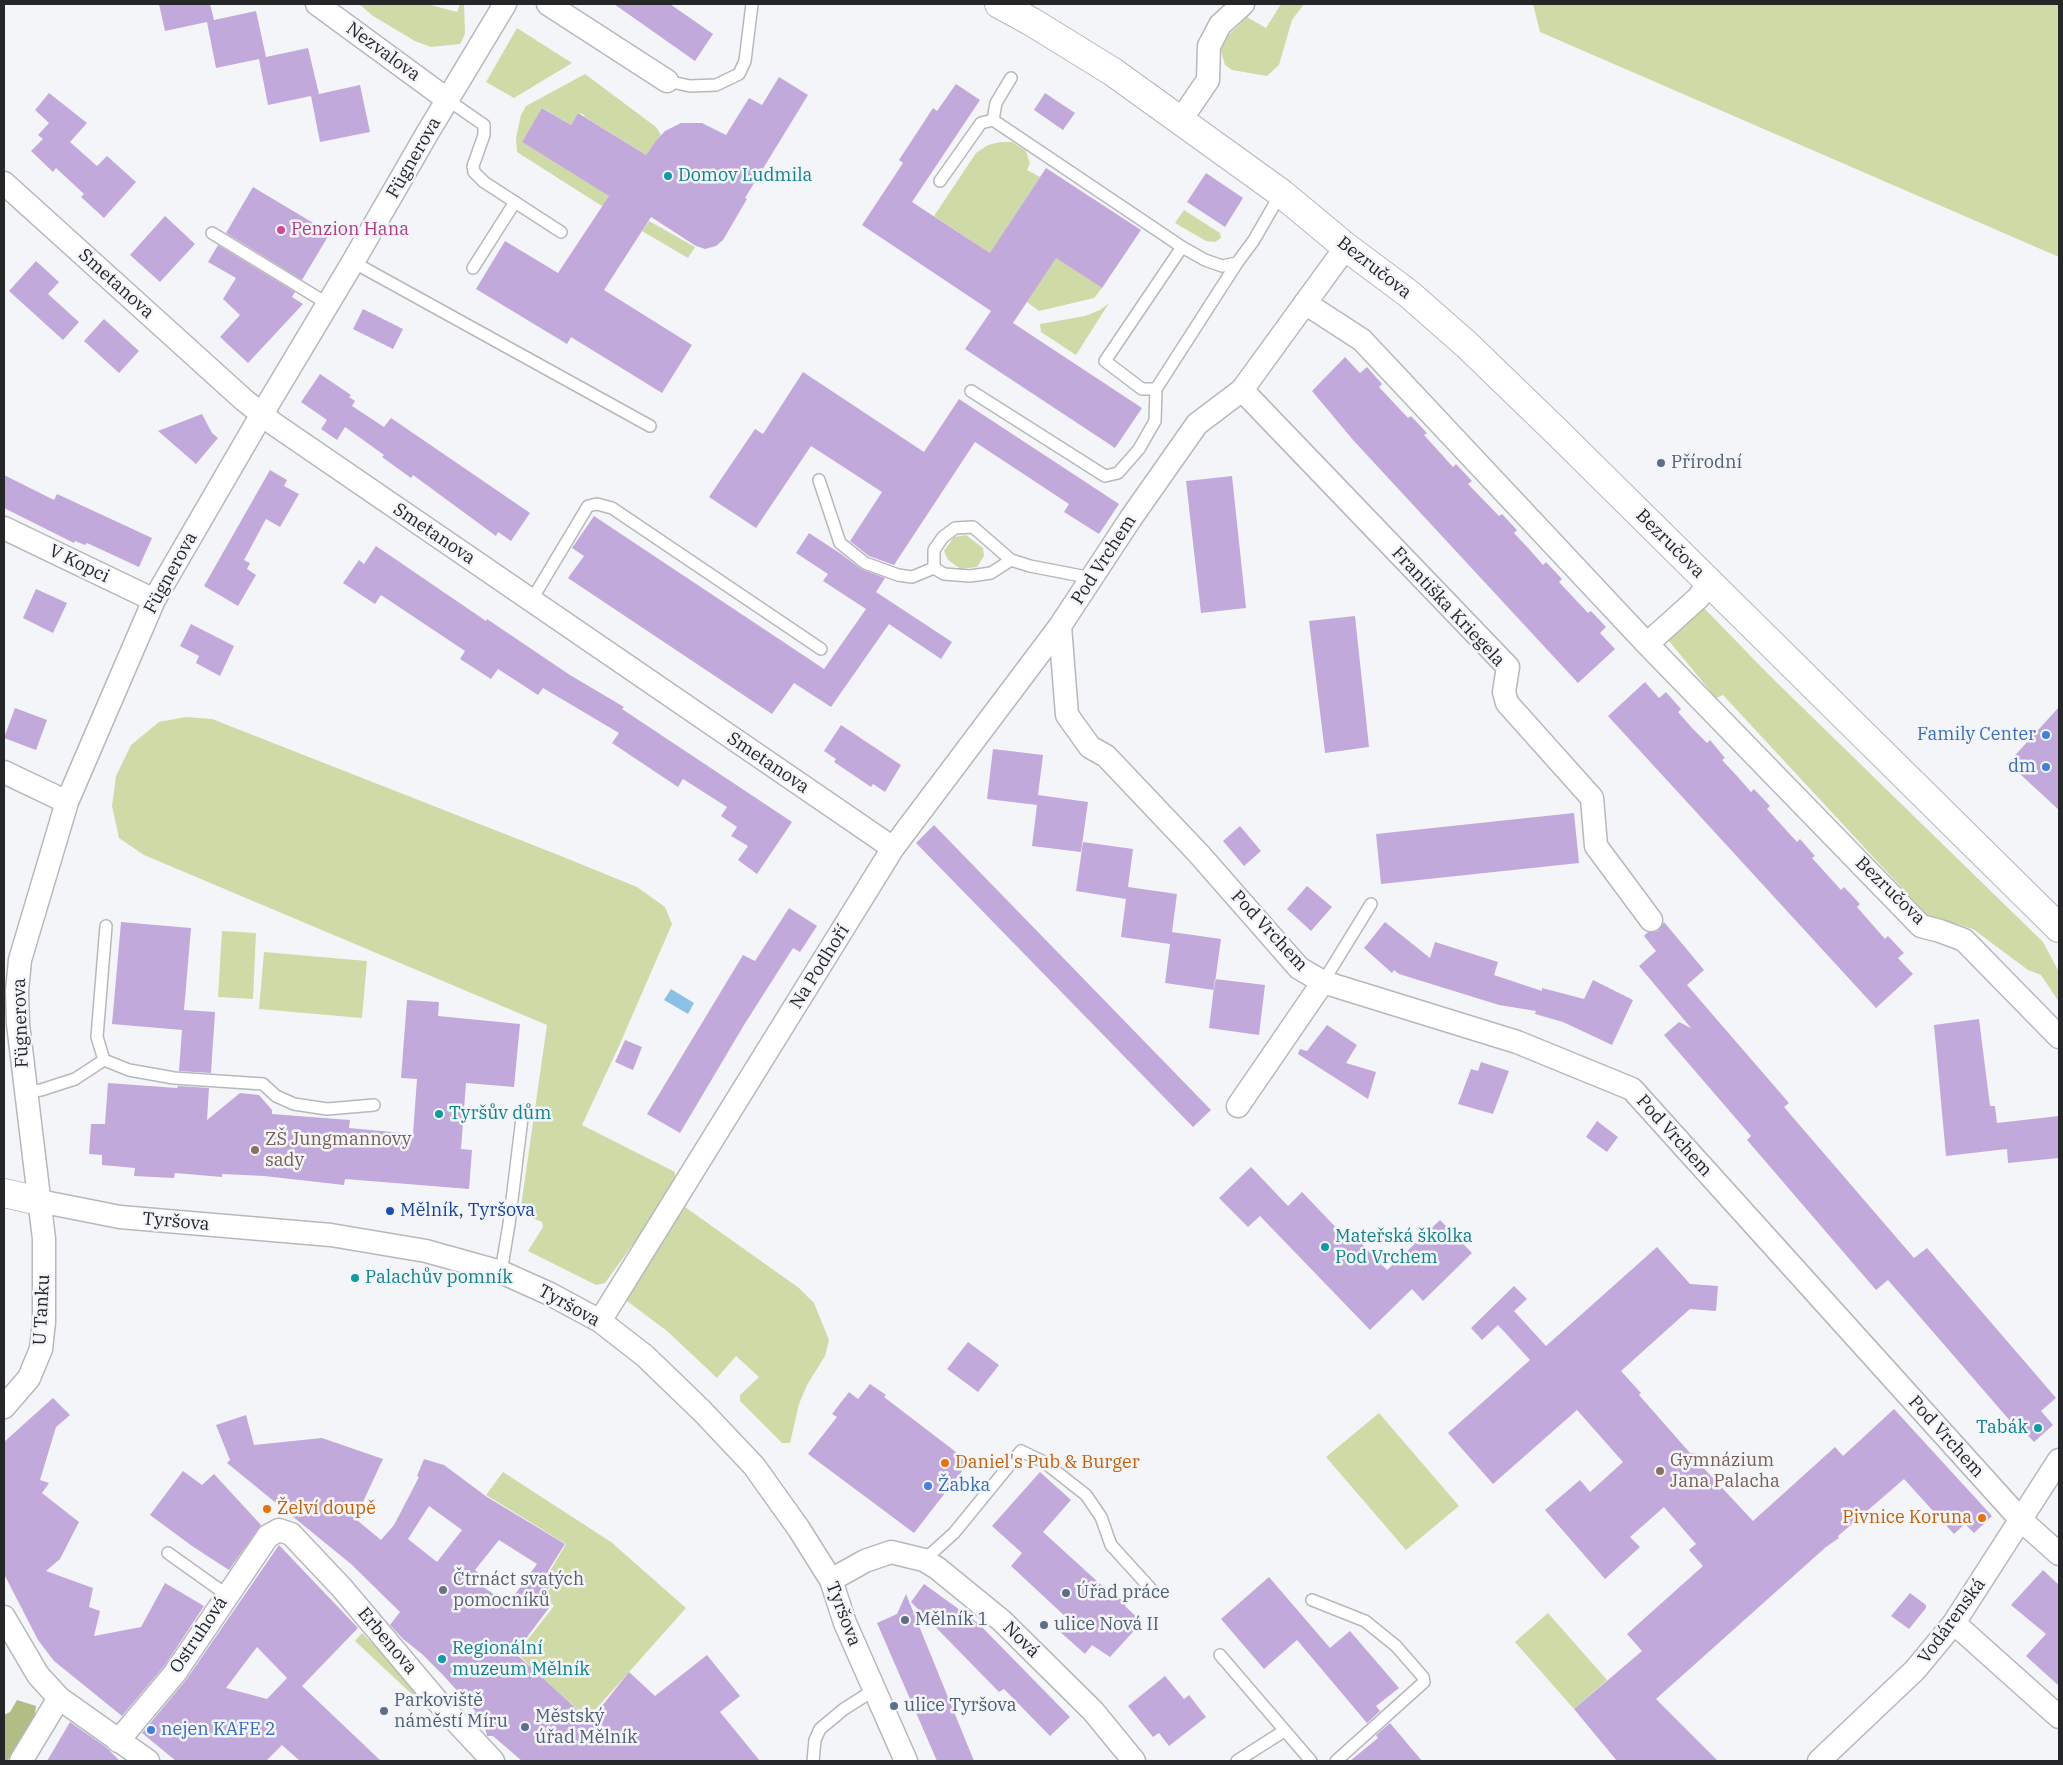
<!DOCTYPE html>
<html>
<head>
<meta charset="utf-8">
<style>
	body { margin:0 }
	#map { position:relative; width:2063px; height:1765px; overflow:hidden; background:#f4f5f8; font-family:"IBM Plex Serif",serif }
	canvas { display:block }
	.frame { position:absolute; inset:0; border:5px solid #252627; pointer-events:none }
</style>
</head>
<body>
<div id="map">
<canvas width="2063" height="1765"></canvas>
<div class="frame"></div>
</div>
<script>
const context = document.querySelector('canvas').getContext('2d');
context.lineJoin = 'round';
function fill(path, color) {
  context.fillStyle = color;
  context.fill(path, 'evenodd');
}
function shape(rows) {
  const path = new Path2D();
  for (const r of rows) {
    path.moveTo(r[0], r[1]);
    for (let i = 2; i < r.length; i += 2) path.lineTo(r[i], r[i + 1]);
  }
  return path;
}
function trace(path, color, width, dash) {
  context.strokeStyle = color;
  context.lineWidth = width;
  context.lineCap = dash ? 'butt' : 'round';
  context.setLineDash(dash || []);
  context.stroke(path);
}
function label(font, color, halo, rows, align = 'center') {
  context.font = font + ' "IBM Plex Serif",serif';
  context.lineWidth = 5;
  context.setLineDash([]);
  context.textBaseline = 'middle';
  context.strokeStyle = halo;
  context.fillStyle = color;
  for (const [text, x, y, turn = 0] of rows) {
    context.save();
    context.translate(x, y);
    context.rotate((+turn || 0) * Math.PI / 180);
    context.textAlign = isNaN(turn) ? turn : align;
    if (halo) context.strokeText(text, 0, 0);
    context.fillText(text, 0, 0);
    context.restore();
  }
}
fill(shape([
	[359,4,427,4,457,12,460,4,464,4,465,34,460,44,431,47,415,41,373,16],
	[1281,4,1304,4,1292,20,1279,65,1267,76,1232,70,1225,65,1221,51,1224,40,1247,17,1266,28],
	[1533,4,2059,4,2059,257,1540,32],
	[517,28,572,63,514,98,486,82],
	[585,74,656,127,661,135,646,155,585,117,583,114,578,113,571,125,543,108,522,142,626,206,619,217,517,152,516,138,521,115,526,106],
	[1000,142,1012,142,1026,151,1030,163,1027,170,1040,177,1008,226,999,259,934,216,976,153,988,145],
	[1184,210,1220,233,1221,238,1215,242,1206,241,1175,223],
	[649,221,695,247,688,258,642,231],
	[1046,251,1102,288,1094,298,1039,311,1027,302],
	[1109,303,1076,355,1041,332,1040,324,1085,316,1100,310],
	[966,535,983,548,984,556,977,567,961,569,948,560,944,551,954,537],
	[1702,606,1769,675,2043,942,2059,972,2059,1002,2041,975,2028,970,1973,929,1927,915,1723,695,1716,698,1664,635],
	[186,717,212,719,561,856,637,887,665,907,672,924,619,1046,582,1125,675,1172,675,1183,672,1190,605,1283,596,1285,528,1251,543,1227,542,1222,520,1213,547,1025,144,855,119,838,112,806,116,776,131,745,159,722],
	[222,931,256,933,253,999,218,997],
	[264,952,367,961,362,1018,259,1009],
	[685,1207,799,1288,814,1303,829,1340,825,1356,807,1385,799,1404,790,1443,782,1443,740,1401,740,1395,759,1377,736,1356,717,1378,667,1331,623,1298],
	[1379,1413,1459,1506,1406,1550,1326,1457],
	[503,1472,611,1542,686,1608,588,1718,543,1679,517,1653,554,1606,545,1596,557,1577,550,1571,566,1544,486,1495],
	[1548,1613,1607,1680,1574,1709,1515,1642],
	[362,1633,423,1695,418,1700,355,1641]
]), '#cedba6');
fill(shape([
	[17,1700,36,1706,33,1727,7,1761,4,1761,4,1715,10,1712]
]), '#b0bd85');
fill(shape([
	[671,989,694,1003,688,1014,664,1000]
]), '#8cc1e7');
fill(shape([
	[159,4,210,4,214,20,256,11,266,57,308,48,319,94,360,85,370,132,320,142,311,96,268,105,259,59,216,68,207,22,165,31],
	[614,4,670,4,713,34,695,61],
	[779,77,808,95,745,198,747,199,723,240,716,246,705,249,696,246,651,217,604,290,692,345,662,393,571,337,567,344,476,289,505,241,558,273,609,196,522,142,542,108,571,125,578,113,646,155,656,141,665,131,681,123,702,123,726,135,749,98,762,105],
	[956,84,980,100,912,202,990,253,1046,168,1141,230,1102,288,1056,258,1013,323,1142,408,1115,448,965,349,991,311,862,225,903,163,899,160,933,108,937,111],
	[49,93,87,123,70,142,97,166,107,156,136,182,104,218,81,197,84,194,56,168,53,172,31,151,43,139,38,135,49,123,35,110],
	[1045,93,1075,113,1063,130,1034,110],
	[1206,173,1243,198,1225,227,1187,202],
	[253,187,330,233,302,280,226,233],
	[165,216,195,244,160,282,130,255],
	[218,245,295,292,292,297,303,304,248,363,220,337,240,315,223,299,236,278,208,262],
	[36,261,59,282,48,294,79,322,63,340,9,291],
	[363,309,403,329,393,349,353,329],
	[104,319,139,351,119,373,84,341],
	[1345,357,1360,373,1367,367,1382,384,1379,387,1408,418,1411,416,1427,433,1424,435,1453,467,1456,464,1472,481,1468,484,1499,516,1502,514,1517,530,1514,533,1529,549,1543,565,1546,562,1562,579,1559,582,1588,613,1591,611,1606,627,1600,633,1615,649,1578,683,1353,440,1312,391],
	[803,372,924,452,959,399,1119,504,1099,534,1064,512,1069,504,975,442,894,565,869,556,850,541,882,492,811,446,756,528,709,497,755,429,763,434],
	[320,374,351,395,349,397,355,401,352,406,384,427,391,418,530,513,511,541,498,532,496,536,413,475,411,478,382,457,384,455,345,427,337,440,321,429,327,420,301,402],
	[202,414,212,433,218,438,196,464,158,431],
	[270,470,287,480,284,486,299,494,280,527,266,519,244,560,250,563,247,569,256,575,238,606,204,586],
	[4,475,54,500,57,494,152,538,139,567,87,543,85,545,75,541,74,543,4,508],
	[1232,476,1246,608,1201,613,1186,481],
	[594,516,824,669,866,609,823,581,828,574,796,553,809,533,841,554,861,569,885,578,876,592,952,642,941,659,889,624,831,707,794,683,772,714,568,578,584,556,572,548],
	[376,546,486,621,487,619,570,675,624,707,622,709,792,822,757,874,738,860,748,846,731,836,737,827,721,816,727,807,683,779,678,787,612,743,619,733,543,688,538,695,498,669,491,679,460,659,465,651,381,595,375,604,343,583,359,560,364,564],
	[36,589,67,603,53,633,23,618],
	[1355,616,1369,747,1325,753,1309,621],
	[191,624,234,646,220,676,196,663,199,656,180,646],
	[1645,682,1659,698,1666,692,1681,709,1678,712,1692,728,1707,743,1710,740,1725,758,1722,760,1737,776,1751,792,1754,789,1770,806,1767,809,1797,842,1800,839,1815,856,1812,858,1841,890,1844,887,1860,904,1857,907,1885,939,1888,936,1904,953,1898,958,1913,974,1876,1008,1608,716],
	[2059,707,2059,810,2008,763],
	[15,708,47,720,36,750,4,738],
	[841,725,901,765,885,792,873,784,871,787,834,762,836,759,824,751],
	[993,749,1043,755,1038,795,1088,802,1081,852,1032,846,1037,805,987,799],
	[1574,813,1579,863,1381,884,1376,834],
	[934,825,1211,1110,1193,1127,916,843],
	[1240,826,1261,851,1244,866,1223,841],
	[1083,842,1133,849,1128,887,1177,894,1172,932,1221,939,1214,990,1165,983,1170,944,1121,937,1126,899,1076,891],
	[1307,886,1332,907,1311,931,1287,909],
	[789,908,817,926,800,952,793,948,744,1025,680,1133,647,1114,743,955,755,961],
	[121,922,191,928,184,1010,215,1012,211,1073,179,1071,182,1030,112,1024],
	[1385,922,1430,958,1435,942,1498,962,1494,975,1542,991,1542,988,1584,999,1593,980,1633,1000,1612,1045,1563,1022,1535,1014,1536,1011,1499,1005,1399,974,1394,970,1392,973,1364,948],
	[1664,922,1704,970,1687,985,1789,1103,1784,1107,1914,1258,1927,1248,2056,1398,2041,1411,2053,1425,2034,1442,2021,1428,2018,1430,1888,1280,1876,1290,1747,1140,1751,1136,1664,1035,1679,1022,1691,1028,1639,966,1656,951,1644,936,1648,932,1658,931],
	[1215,979,1265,985,1259,1035,1209,1028],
	[407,1000,439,1002,438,1016,520,1024,514,1087,466,1083,461,1149,472,1150,469,1189,345,1179,344,1185,264,1176,222,1174,222,1177,175,1173,174,1178,134,1176,135,1168,102,1165,102,1155,89,1154,91,1124,105,1124,108,1083,177,1088,178,1086,209,1088,207,1120,240,1093,259,1095,272,1110,272,1114,350,1120,349,1128,413,1134,417,1079,401,1078],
	[1979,1019,1990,1106,1995,1106,1997,1123,2059,1116,2059,1158,2008,1163,2007,1149,1946,1156,1934,1025],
	[1327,1025,1357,1045,1346,1063,1376,1072,1368,1099,1298,1054,1300,1049,1307,1051],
	[625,1040,642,1047,633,1070,615,1062],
	[1481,1062,1509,1071,1493,1114,1458,1104,1471,1069,1478,1071],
	[1597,1121,1618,1137,1607,1152,1586,1137],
	[1251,1167,1288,1206,1302,1192,1348,1240,1353,1235,1387,1270,1440,1220,1472,1253,1423,1301,1412,1289,1370,1330,1260,1216,1248,1227,1219,1198],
	[1657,1247,1690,1284,1718,1286,1716,1311,1690,1309,1621,1371,1641,1393,1639,1395,1690,1453,1698,1454,1697,1461,1753,1521,1835,1447,1843,1456,1894,1409,1992,1516,1974,1533,1965,1524,1954,1534,1904,1479,1838,1536,1839,1538,1826,1547,1656,1699,1718,1761,1617,1761,1574,1709,1642,1651,1627,1634,1703,1566,1689,1550,1696,1544,1664,1507,1630,1537,1640,1547,1605,1579,1545,1510,1580,1480,1590,1492,1623,1462,1577,1410,1493,1484,1448,1433,1530,1360,1498,1325,1482,1340,1471,1328,1514,1286,1527,1299,1514,1311,1546,1346],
	[968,1342,999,1365,978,1392,947,1369],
	[870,1384,886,1395,884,1397,969,1462,914,1533,808,1454,837,1417,832,1414,849,1392,858,1399],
	[53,1398,70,1415,56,1427,40,1480,49,1483,42,1493,79,1522,60,1559,46,1571,93,1588,89,1607,100,1611,94,1636,141,1627,165,1583,204,1606,165,1665,122,1716,54,1661,38,1640,4,1574,4,1442],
	[246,1415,254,1445,322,1438,383,1459,362,1504,352,1516,381,1540,394,1525,419,1477,417,1476,424,1459,444,1465,487,1497,565,1544,548,1571,542,1567,557,1577,543,1595,552,1604,515,1653,590,1721,629,1672,655,1696,707,1655,740,1696,720,1712,760,1761,522,1761,493,1736,487,1736,485,1727,474,1714,476,1712,443,1675,422,1654,403,1639,390,1625,400,1612,351,1564,227,1463,230,1460,216,1425],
	[429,1506,462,1530,437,1562,408,1539],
	[499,1540,537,1564,508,1604,476,1582,481,1575,475,1570],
	[183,1471,202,1485,214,1474,261,1525,229,1570,192,1546,150,1515],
	[1040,1472,1071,1500,1043,1532,1108,1591,1109,1589,1126,1604,1125,1606,1142,1622,1110,1657,1092,1645,1085,1654,1058,1630,1068,1619,1011,1566,1022,1553,992,1526],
	[279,1545,358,1628,302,1686,381,1761,300,1761,282,1745,266,1761,176,1761,142,1733,186,1680],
	[257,1647,287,1678,267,1699,226,1688],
	[2043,1570,2059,1585,2059,1686,2026,1656,2046,1634,2011,1605],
	[1269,1577,1330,1648,1350,1631,1399,1688,1376,1706,1380,1711,1367,1723,1297,1640,1264,1669,1221,1619],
	[924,1584,978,1623,1070,1717,1050,1736,1004,1689,999,1692,911,1602],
	[1910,1593,1926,1605,1926,1608,1909,1629,1891,1616],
	[906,1594,974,1761,937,1761,877,1623,897,1614],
	[1165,1676,1184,1699,1189,1695,1206,1717,1169,1746,1159,1733,1153,1737,1128,1706],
	[70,1722,106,1747,120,1761,47,1761],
	[1390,1723,1422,1761,1350,1761,1378,1738,1376,1735]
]), '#c2a9dc');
const lane = shape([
	[667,81,690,86,716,85,739,74,745,61,752,4],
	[448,100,484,125,484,135,473,166,474,172,484,182,561,232],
	[993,120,996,103,1011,78],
	[940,181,981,123,993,120,1182,247,1205,260,1222,266,1237,263,1254,240,1281,193],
	[212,233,328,304],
	[353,262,650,426],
	[473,268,515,202],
	[1156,389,1142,389,1105,361,1182,247],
	[971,391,1105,476,1118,473,1139,449,1155,421,1156,389,1237,263],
	[819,480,840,543,865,563,898,575,912,577,934,568],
	[934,568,934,550,943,537,955,528,973,527,1011,560,1030,566,1092,578],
	[934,568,944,574,970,576,991,573,1011,560],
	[531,601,588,506,597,504,612,508,821,649],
	[1323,982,1371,904],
	[104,1060,129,1070,174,1078,263,1084,276,1096,294,1104,327,1109,374,1105],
	[104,1060,97,1037,106,926],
	[25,1092,41,1090,75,1079,104,1060],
	[501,1272,509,1224,523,1110],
	[168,1553,227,1595],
	[924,1560,954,1533,1021,1451,1044,1462,1086,1495,1101,1517,1111,1545,1151,1589],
	[1312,1600,1365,1621,1396,1646,1423,1677,1424,1682,1336,1761],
	[1220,1655,1311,1761],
	[813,1761,815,1740,820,1729,844,1709,874,1690],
	[1237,1761,1284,1731]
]);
const street = shape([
	[317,4,448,100],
	[548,4,667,81],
	[1180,121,1208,80,1209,46,1220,25,1243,4],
	[4,183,244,400,274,424,893,848],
	[1305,303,1362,340,1647,644,1921,926,1940,931,1964,940,2059,1037],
	[1242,390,1508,667,1504,692,1507,703,1592,798,1596,846,1651,920],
	[4,528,154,600],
	[1060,626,1067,715,1090,747,1106,756,1199,854,1299,968,1323,982,1517,1042,1632,1089,2022,1521,2059,1554],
	[1647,644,1698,598,1709,583],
	[4,772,67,802],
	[1238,1106,1323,982],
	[39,1201,120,1217,331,1235,426,1251,501,1272,550,1294,600,1321,645,1356,702,1411,754,1466,799,1529,831,1580,845,1623,906,1761],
	[600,1321,893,848,1060,626,1131,518,1197,424,1242,390,1346,247],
	[4,1407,29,1378,41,1349,44,1322,44,1239,18,1024,17,991,20,960,67,802,154,600,262,414,353,262,428,132,505,4],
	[831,1580,865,1561,891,1552,924,1560,937,1568,1002,1621,1093,1711,1134,1761],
	[4,1617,38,1675,59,1698,148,1761],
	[1954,1623,2059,1717],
	[118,1741,175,1673,268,1536,279,1530,291,1534,342,1588,439,1703,493,1761],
	[21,1761,59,1698],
	[1819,1761,1915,1670,1954,1623,2059,1460]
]);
const secondary = shape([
	[999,4,1032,22,1113,72,1281,193,1346,247,1409,294,1467,345,1556,431,2059,928],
	[4,1193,39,1201]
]);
trace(lane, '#b6b8bb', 14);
trace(street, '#b6b8bb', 25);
trace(secondary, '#b6b8bb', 30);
trace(lane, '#fff', 11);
trace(street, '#fff', 22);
trace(secondary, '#fff', 28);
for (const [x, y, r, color] of [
	[668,176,5,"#0f9aa8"],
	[281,230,5,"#d1479c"],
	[1661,463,5,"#5c6f8a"],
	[2046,735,5,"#3f7fe0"],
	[2046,767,5,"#3f7fe0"],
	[439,1114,5,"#0f9aa8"],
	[255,1150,5,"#8d6e63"],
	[390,1211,5,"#1a4fb4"],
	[1325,1247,5,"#0f9aa8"],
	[355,1278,5,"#0f9aa8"],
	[2038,1428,5,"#0f9aa8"],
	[945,1463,5,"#e8710a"],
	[1660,1471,5,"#8d6e63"],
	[928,1486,5,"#3f7fe0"],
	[267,1509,5,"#e8710a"],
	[1982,1518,5,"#e8710a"],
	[443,1590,5,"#6b7280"],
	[1066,1593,5,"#5c6f8a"],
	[905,1620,5,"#5c6f8a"],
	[1044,1625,5,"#5c6f8a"],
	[442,1659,5,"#0f9aa8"],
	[894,1706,5,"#5c6f8a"],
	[384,1711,5,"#5c6f8a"],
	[525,1727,5,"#5c6f8a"],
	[151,1730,5,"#3f7fe0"]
]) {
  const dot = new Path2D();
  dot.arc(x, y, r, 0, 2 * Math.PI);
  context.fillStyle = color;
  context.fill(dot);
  trace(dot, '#f4f5f8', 2);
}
label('18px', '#252627', '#f4f5f8', [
	["Nezvalova",383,52,36],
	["Fügnerova",414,158,-60],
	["Bezručova",1374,268,38],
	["Smetanova",116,284,42],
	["Smetanova",434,534,34],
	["Bezručova",1670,544,45],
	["Pod Vrchem",1104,560,-57],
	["V Kopci",79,564,26],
	["Fügnerova",171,573,-61],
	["Františka Kriegela",1448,607,47],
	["Smetanova",768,763,34],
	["Bezručova",1890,891,44],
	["Pod Vrchem",1269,931,47],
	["Na Podhoří",820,967,-58],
	["Fügnerova",21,1023,-92],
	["Pod Vrchem",1674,1136,48],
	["Tyršova",176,1222,5],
	["Tyršova",569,1306,29],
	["U Tanku",42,1310,-87],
	["Pod Vrchem",1946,1437,48],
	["Tyršova",843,1614,69],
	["Vodárenská",1952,1621,-54],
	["Ostruhová",199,1635,-56],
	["Nová",1021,1640,44],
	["Erbenova",387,1641,50]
]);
label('18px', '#0d838f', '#f4f5f8', [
	["Domov Ludmila",678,176],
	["Tyršův dům",449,1114],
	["Mateřská školka",1335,1237],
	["Pod Vrchem",1335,1258],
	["Palachův pomník",365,1278],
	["Tabák",2028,1428,"right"],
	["Regionální",452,1649],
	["muzeum Mělník",452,1670]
], 'left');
label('18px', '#b23c85', '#f4f5f8', [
	["Penzion Hana",291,230]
], 'left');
label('18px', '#4e5e75', '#f4f5f8', [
	["Přírodní",1671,463],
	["Úřad práce",1076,1593],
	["Mělník 1",915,1620],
	["ulice Nová II",1054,1625],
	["Parkoviště",394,1701],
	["náměstí Míru",394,1722],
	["ulice Tyršova",904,1706],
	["Městský",535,1717],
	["úřad Mělník",535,1738]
], 'left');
label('18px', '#366cbe', '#f4f5f8', [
	["Family Center",2036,735],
	["dm",2036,767],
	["Žabka",938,1486,"left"],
	["nejen KAFE 2",161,1730,"left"]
], 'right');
label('18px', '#785e54', '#f4f5f8', [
	["ZŠ Jungmannovy",265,1140],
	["sady",265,1161],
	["Gymnázium",1670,1461],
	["Jana Palacha",1670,1482]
], 'left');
label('18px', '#164399', '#f4f5f8', [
	["Mělník, Tyršova",400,1211]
], 'left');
label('18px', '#c56008', '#f4f5f8', [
	["Daniel's Pub & Burger",955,1463],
	["Želví doupě",277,1509],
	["Pivnice Koruna",1972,1518,"right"]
], 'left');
label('18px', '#5b616d', '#f4f5f8', [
	["Čtrnáct svatých",453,1580],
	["pomocníků",453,1601]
], 'left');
</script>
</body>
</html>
